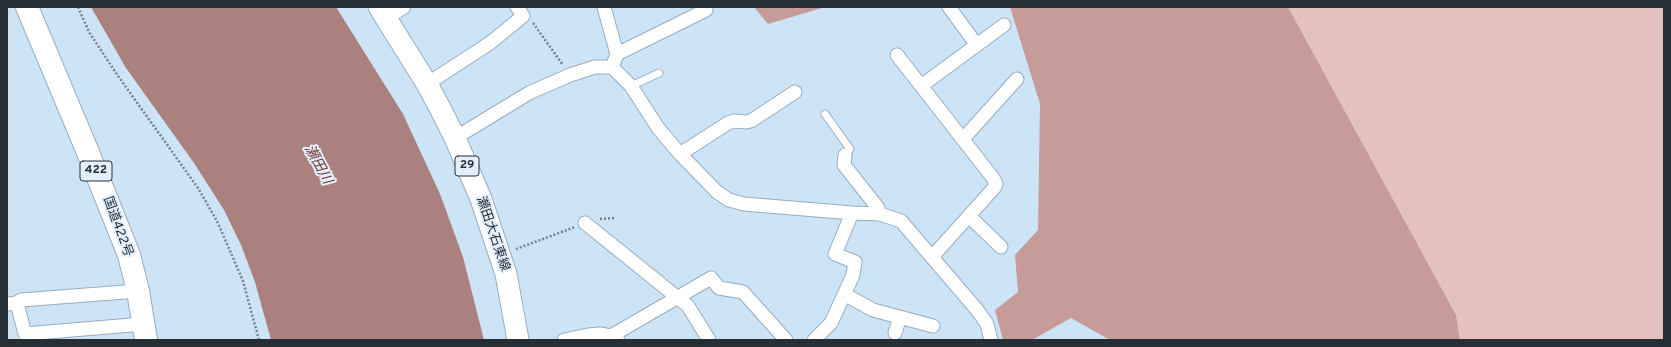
<!DOCTYPE html>
<html>
<head>
<meta charset="utf-8">
<style>
	body { margin:0 }
	#map { position:relative; width:1671px; height:347px; overflow:hidden; background:#cde3f6; font-family:Overpass,sans-serif }
	canvas { display:block }
	.frame { position:absolute; inset:0; border:8px solid #262f36; pointer-events:none }
</style>
</head>
<body>
<div id="map">
<canvas width="1671" height="347"></canvas>
<div class="frame"></div>
</div>
<script>
const context = document.querySelector('canvas').getContext('2d');
context.lineJoin = 'round';
function fill(path, color) {
  context.fillStyle = color;
  context.fill(path, 'evenodd');
}
function shape(rows) {
  const path = new Path2D();
  for (const r of rows) {
    path.moveTo(r[0], r[1]);
    for (let i = 2; i < r.length; i += 2) path.lineTo(r[i], r[i + 1]);
  }
  return path;
}
function trace(path, color, width, dash) {
  context.strokeStyle = color;
  context.lineWidth = width;
  context.lineCap = dash ? 'butt' : 'round';
  context.setLineDash(dash || []);
  context.stroke(path);
}
function label(font, color, halo, rows, align = 'center') {
  context.font = font + ' Overpass,"Noto Sans JP",sans-serif';
  context.lineWidth = 4;
  context.setLineDash([]);
  context.textBaseline = 'middle';
  context.strokeStyle = halo;
  context.fillStyle = color;
  for (const [text, x, y, turn = 0] of rows) {
    context.save();
    context.translate(x, y);
    context.rotate((+turn || 0) * Math.PI / 180);
    context.textAlign = isNaN(turn) ? turn : align;
    if (halo) context.strokeText(text, 0, 0);
    context.fillText(text, 0, 0);
    context.restore();
  }
}
fill(shape([
	[1288,7,1664,7,1664,340,1460,340,1456,315]
]), '#e4c1bf');
fill(shape([
	[754,7,825,7,768,24],
	[1010,7,1288,7,1456,315,1460,340,1110,340,1071,318,1032,340,1003,340,995,310,1018,292,1015,255,1038,230,1040,104]
]), '#c69b98');
fill(shape([
	[91,7,336,7,403,114,440,194,463,257,484,340,271,340,255,282,241,245,224,210,194,163,126,68]
]), '#ab817f');
const service = shape([
	[631,86,659,73],
	[825,114,850,149,845,155]
]);
const minor = shape([
	[604,7,617,54],
	[949,7,976,44],
	[387,18,404,7],
	[897,55,993,178,996,184,994,188,932,257],
	[612,67,617,54,706,10],
	[427,84,490,43,523,16,517,7],
	[921,86,1004,25],
	[455,138,529,93,570,75,595,67,612,67,631,86,658,128,680,154,717,192,729,200,744,204,852,213,880,214,901,221,978,311,987,324,991,340],
	[963,139,1017,79],
	[680,154,728,123,734,121,746,122,751,121,795,92],
	[845,155,844,165,878,208,880,214],
	[969,216,1001,247],
	[585,223,688,306,709,340],
	[844,294,873,310,933,326],
	[17,303,25,334,143,324],
	[7,304,17,303,21,300,138,291],
	[895,333,900,317],
	[611,336,711,278,719,288,743,292,786,340],
	[564,340,588,335,600,334,611,336,618,340],
	[814,340,831,323,853,275,855,262,835,254,852,213]
]);
const primary = shape([
	[379,7,427,84,441,110,455,138,481,199,506,274,518,340]
]);
const trunk = shape([
	[27,7,87,150,129,255,138,291,146,340]
]);
trace(service, '#98adbf', 9);
trace(minor, '#98adbf', 15);
trace(primary, '#98adbf', 23);
trace(trunk, '#98adbf', 24);
trace(shape([
	[78,7,89,32,118,76,198,188,217,221,243,281,259,340],
	[533,23,563,65],
	[600,219,615,218],
	[516,249,575,227]
]), '#73828f', 2.5, [2, 2]);
trace(service, '#fff', 7);
trace(minor, '#fff', 13);
trace(primary, '#fff', 21);
trace(trunk, '#fff', 22);
for (const [x, y, w] of [
	[467,166,24],
	[96,171,32]
]) {
  const box = new Path2D();
  box.roundRect(x - w / 2, y - 10, w, 20, 3);
  context.fillStyle = '#e2effb';
  context.fill(box);
  trace(box, '#262f36', 1);
}
label('bold 12px', '#262f36', null, [
	["29",467,166],
	["422",96,171]
]);
label('13px', '#262f36', '#e2effb', [
	["国道422号",117,227,70],
	["瀬田大石東線",492,234,71]
]);
label('italic 14px', '#733837', '#e2effb', [
	["瀬田川",317,165,61]
]);
</script>
</body>
</html>
